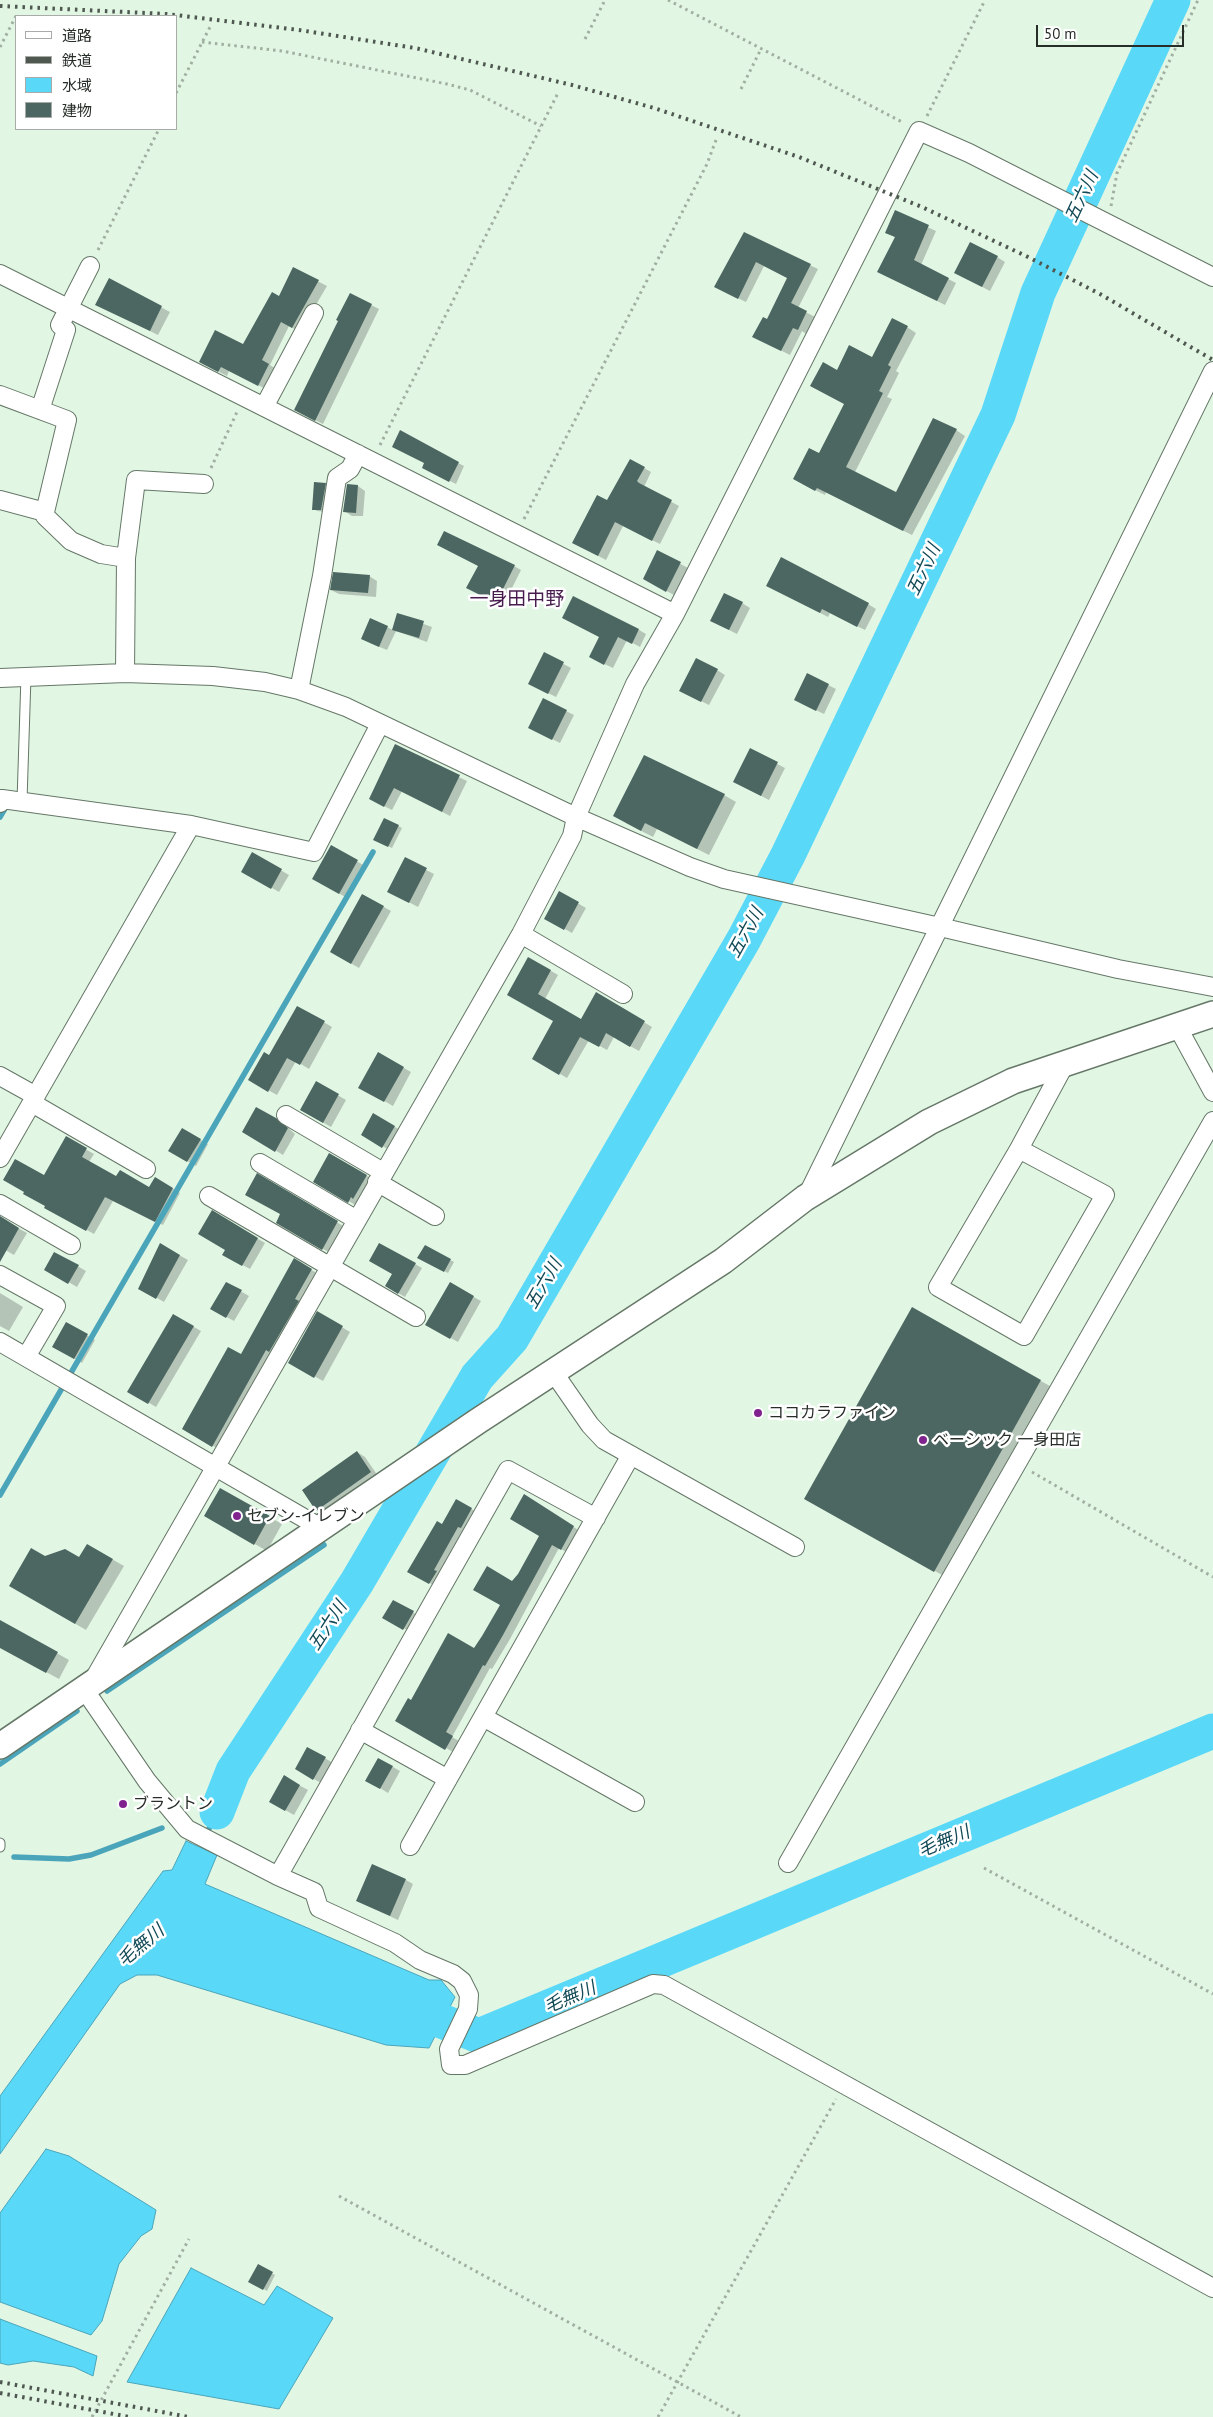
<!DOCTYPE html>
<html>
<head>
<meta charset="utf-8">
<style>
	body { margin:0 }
	#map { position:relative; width:1213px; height:2417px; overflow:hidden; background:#e2f6e4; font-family:"PT Sans","Noto Sans JP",sans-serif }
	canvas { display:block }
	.legend { position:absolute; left:15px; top:15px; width:162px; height:115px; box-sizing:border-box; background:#fff; border:1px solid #a9aba9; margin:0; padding:6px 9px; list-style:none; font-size:15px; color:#272e28 }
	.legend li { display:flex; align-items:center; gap:10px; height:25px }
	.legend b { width:25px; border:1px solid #a9aba9 }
	.scale { position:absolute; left:1036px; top:25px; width:148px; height:22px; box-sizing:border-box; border:2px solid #272e28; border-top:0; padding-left:6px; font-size:15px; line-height:18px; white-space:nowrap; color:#272e28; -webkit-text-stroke:4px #fff; paint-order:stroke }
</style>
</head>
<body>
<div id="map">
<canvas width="1213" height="2417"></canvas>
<ul class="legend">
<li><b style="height:6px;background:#fff"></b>道路</li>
<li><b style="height:6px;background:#4e5850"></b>鉄道</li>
<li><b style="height:14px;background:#5ad8f8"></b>水域</li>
<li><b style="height:14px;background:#4c6662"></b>建物</li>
</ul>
<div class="scale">50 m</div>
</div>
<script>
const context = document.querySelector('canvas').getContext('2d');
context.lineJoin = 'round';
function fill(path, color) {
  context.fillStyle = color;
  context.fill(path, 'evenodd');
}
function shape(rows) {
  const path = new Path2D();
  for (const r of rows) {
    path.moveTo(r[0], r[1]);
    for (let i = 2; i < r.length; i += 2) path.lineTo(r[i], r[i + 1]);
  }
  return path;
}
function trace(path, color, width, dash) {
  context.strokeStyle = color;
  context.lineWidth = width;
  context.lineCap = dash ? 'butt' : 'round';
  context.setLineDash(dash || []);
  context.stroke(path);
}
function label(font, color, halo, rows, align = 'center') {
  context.font = font + ' "PT Sans","Noto Sans JP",sans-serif';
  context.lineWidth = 5;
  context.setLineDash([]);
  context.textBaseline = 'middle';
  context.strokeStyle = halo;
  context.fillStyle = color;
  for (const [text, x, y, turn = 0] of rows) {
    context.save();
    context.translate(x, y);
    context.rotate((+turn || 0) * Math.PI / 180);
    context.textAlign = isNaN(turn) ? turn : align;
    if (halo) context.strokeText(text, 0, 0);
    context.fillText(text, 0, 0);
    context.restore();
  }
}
const water = shape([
	[186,1841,217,1855,205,1884,429,1980,441,1980,455,1997,429,2048,386,2045,157,1975,137,1975,120,1984,0,2154,0,2096,163,1871,172,1870,186,1841],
	[46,2149,69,2156,156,2210,152,2229,141,2236,119,2264,102,2321,91,2335,0,2302,0,2213,46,2149],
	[191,2268,264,2305,277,2286,333,2318,279,2409,127,2382,191,2268],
	[0,2319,97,2356,93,2376,74,2367,33,2361,8,2365,0,2363,0,2319]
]);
fill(water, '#5ad8f8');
trace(water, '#4ba5ba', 1);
fill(shape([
	[895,212,936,231,921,265,956,283,945,305,887,276,896,238,887,232],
	[745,234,818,269,798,308,815,317,806,334,802,331,790,355,762,341,767,321,788,278,764,266,746,302,723,291],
	[997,257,1005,262,990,291,963,277],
	[294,269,327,286,300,332,289,326,270,365,276,369,266,389,229,371,227,376,208,366,243,346,279,297],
	[109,280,170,312,158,335,105,309],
	[371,305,379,309,323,424,303,414],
	[907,327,916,333,896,371,899,373,887,397,892,399,855,472,897,494,956,430,965,436,912,535,826,492,825,495,803,484,845,404,838,371,872,359],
	[458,463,464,466,456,484,430,471],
	[644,468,651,472,644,487,679,506,660,544,623,526,606,560,581,547,607,502],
	[325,484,329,486,325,512,317,511,314,509],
	[358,486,365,491,363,516,352,516,344,511],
	[658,552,688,568,674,595,652,583],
	[479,565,514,566,521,570,503,606,475,591],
	[369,576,377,581,376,597,339,594,331,590],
	[776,590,868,604,876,609,865,630,830,613,828,617],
	[742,603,750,608,737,634,719,625],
	[398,615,432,627,427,642,396,631,387,650,370,643,371,619,393,630],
	[639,630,646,634,640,647,627,640,613,668,598,661,600,637],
	[545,654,571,668,556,697,538,688],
	[717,670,725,675,709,705,689,695],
	[828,685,836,689,824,714,803,704],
	[566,711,574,715,560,743,538,732],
	[395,746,467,781,450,816,402,791,392,810,378,803],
	[750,750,785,768,769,800,742,786],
	[724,795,736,802,709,855,657,829,653,837,626,823],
	[385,819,402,828,392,848,375,840],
	[332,847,365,866,347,898,314,879],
	[253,854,289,875,279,892,243,871],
	[405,859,434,874,418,907,397,896],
	[560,893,586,908,572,933,545,918],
	[363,895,391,911,359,968,331,952],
	[529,958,558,975,545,999,582,1020,597,994,652,1027,639,1051,614,1037,607,1050,589,1040,567,1078,534,1059,555,1021,508,995],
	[298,1007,332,1027,309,1069,296,1061,277,1095,250,1080,269,1057],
	[379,1054,411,1072,393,1106,360,1087],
	[317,1083,346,1100,331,1127,301,1110],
	[256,1108,284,1124,295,1134,283,1155,244,1131],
	[374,1115,402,1131,391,1151,363,1135],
	[182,1130,208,1144,196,1166,170,1151],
	[66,1138,94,1154,89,1162,117,1178,150,1188,155,1178,180,1193,163,1225,113,1201,94,1234,46,1207,44,1177],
	[330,1155,374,1180,357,1206,314,1181],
	[257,1175,345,1227,330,1253,277,1222,282,1214],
	[212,1212,265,1243,250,1269,224,1255,227,1249],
	[0,1218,27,1233,14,1255,0,1247],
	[380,1244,422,1268,405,1297,386,1286,393,1273],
	[161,1245,188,1260,164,1302,140,1288],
	[425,1246,454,1262,448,1273,419,1258],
	[55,1253,86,1271,77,1287,46,1269],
	[294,1260,322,1276,224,1452,183,1429,241,1356],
	[226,1283,249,1296,234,1321,212,1309],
	[450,1284,481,1301,458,1342,427,1325],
	[0,1293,23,1307,9,1331,0,1326],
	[912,1309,1057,1390,951,1580,806,1499],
	[318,1313,350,1332,323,1381,289,1362],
	[173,1315,201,1331,156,1407,129,1391],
	[67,1324,95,1340,82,1363,54,1347],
	[357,1452,365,1457,378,1476,325,1514,317,1510],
	[220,1489,282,1524,267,1551,206,1516],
	[524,1496,580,1531,568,1553,559,1548,510,1639,492,1669,490,1668,452,1737,459,1741,453,1752,397,1720,412,1702,475,1650,519,1574,541,1535],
	[456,1501,477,1512,467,1530,464,1529,439,1573,441,1575,435,1586,408,1571,443,1525],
	[87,1545,124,1566,86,1630,11,1586,45,1557,80,1559],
	[393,1601,421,1617,412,1633,384,1617],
	[0,1621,69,1660,59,1679,0,1647],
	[308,1748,333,1763,321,1783,296,1769],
	[379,1759,400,1771,388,1793,367,1780],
	[284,1777,308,1790,294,1815,271,1802],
	[406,1880,413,1884,398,1920,357,1901],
	[258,2266,275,2275,267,2291,250,2281]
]), '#0003');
trace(shape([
	[0,817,7,805],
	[0,1495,373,852],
	[107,1691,324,1545],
	[0,1764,77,1711],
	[205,1837,217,1812],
	[14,1857,69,1859,91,1855,162,1828]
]), '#4ba5ba', 5.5);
trace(shape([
	[217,1812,233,1771,357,1582,477,1377,512,1338,744,939,788,855,998,415,1038,293,1173,0],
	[399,2004,479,2036,1213,1731]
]), '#5ad8f8', 35);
fill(shape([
	[895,210,929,225,914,260,949,278,937,301,877,272,895,237,885,233],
	[744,232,811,264,791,303,807,311,798,330,793,328,781,351,752,337,763,317,767,319,787,278,756,262,738,299,714,287],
	[970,242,998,256,982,287,954,273],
	[293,267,319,280,292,328,281,322,262,360,269,364,258,386,221,367,218,372,199,362,215,330,243,344,272,292,279,296],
	[109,278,162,306,150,331,95,305],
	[350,293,372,304,315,421,294,410,338,321,336,320],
	[892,318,908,326,888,365,891,367,879,391,883,393,846,467,896,492,933,418,957,429,903,531,817,488,815,491,793,479,809,448,819,453,844,404,810,386,823,362,837,370,849,345,872,357],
	[400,430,459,462,449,482,422,468,424,463,392,447],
	[630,459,645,467,637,481,639,483,672,500,652,541,615,522,598,556,572,543,597,495,607,500],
	[314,482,326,483,321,510,312,510],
	[347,484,358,485,356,513,343,512],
	[444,531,515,565,496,603,466,588,478,566,437,545],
	[657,550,681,562,666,592,643,579],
	[781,557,869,603,857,627,822,609,820,613,766,586],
	[333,572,370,575,368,593,330,590],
	[724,593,743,602,729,630,710,621],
	[573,596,639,629,632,644,618,637,604,665,589,657,599,637,562,618],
	[397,613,424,621,419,638,392,630],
	[370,618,388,626,379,647,361,639],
	[544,652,564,662,548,694,528,684],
	[696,658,718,669,701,702,679,691],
	[807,673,829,684,816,711,794,700],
	[543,698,567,710,552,740,528,728],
	[395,744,460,775,442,812,394,788,384,807,369,799],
	[750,748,778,762,761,796,733,782],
	[644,755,725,794,697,849,645,823,641,831,613,816],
	[384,818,399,825,388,847,373,840],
	[331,845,358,860,339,894,312,879],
	[252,852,282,869,271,889,241,872],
	[405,857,427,868,409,903,387,892],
	[559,891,579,902,564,930,544,919],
	[362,894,384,906,351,964,330,952],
	[528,957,551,970,538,994,581,1019,596,992,645,1021,630,1047,606,1033,599,1047,580,1037,559,1075,532,1059,553,1021,507,995],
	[297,1006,325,1021,300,1065,287,1058,268,1092,248,1080,264,1052,269,1055],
	[378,1052,404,1067,384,1102,358,1088],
	[316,1081,339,1094,323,1123,300,1110],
	[256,1107,276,1118,288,1128,275,1152,242,1132],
	[373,1113,395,1126,382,1148,361,1135],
	[182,1128,201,1139,187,1162,168,1151],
	[66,1136,87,1148,82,1157,116,1176,120,1170,149,1187,155,1177,173,1188,155,1222,105,1197,86,1231,44,1208,45,1206,23,1194,24,1192,3,1180,15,1159,44,1175],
	[329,1153,367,1175,353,1199,351,1197,348,1203,313,1182],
	[257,1173,338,1221,322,1250,276,1223,280,1214,245,1195],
	[212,1210,258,1238,242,1266,222,1255,225,1250,198,1234],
	[0,1216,19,1228,0,1262],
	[160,1243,180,1255,156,1299,138,1289],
	[379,1243,416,1263,398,1294,385,1286,392,1274,369,1261],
	[425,1245,451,1259,444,1272,417,1258],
	[54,1252,79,1265,68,1284,44,1270],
	[294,1258,312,1269,295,1299,299,1301,269,1352,266,1350,212,1447,182,1429,228,1347,241,1354],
	[226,1282,242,1290,226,1318,210,1309],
	[450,1282,474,1296,450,1339,425,1325],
	[912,1307,1041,1380,934,1572,804,1499],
	[317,1311,343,1326,314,1378,288,1363],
	[173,1314,194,1326,148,1404,127,1392],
	[66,1322,88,1334,74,1359,52,1347],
	[357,1451,371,1472,316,1511,302,1490],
	[220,1488,270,1516,254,1545,204,1516],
	[524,1494,574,1526,561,1550,552,1545,503,1635,485,1666,483,1665,446,1732,453,1736,445,1750,395,1721,408,1698,411,1700,448,1633,474,1648,482,1636,500,1605,473,1590,487,1566,512,1581,518,1574,539,1536,510,1519],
	[456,1499,472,1508,461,1528,458,1527,434,1570,437,1571,429,1584,407,1572,437,1521,442,1524],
	[87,1544,113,1559,75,1624,9,1586,31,1548,45,1556,65,1549,79,1557],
	[393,1600,414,1611,403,1630,382,1618],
	[0,1620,58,1652,46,1673,0,1648],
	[307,1747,326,1757,313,1780,295,1769],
	[378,1758,393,1766,380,1789,365,1781],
	[284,1775,300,1785,285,1811,269,1802],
	[372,1864,406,1879,390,1916,356,1901],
	[258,2264,273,2272,263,2290,248,2282]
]), '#4c6662');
const lane = shape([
	[22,801,26,676],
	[0,1843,0,1847]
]);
const street = shape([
	[0,274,675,614],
	[0,395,67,420,45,512,0,500],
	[264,407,314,313],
	[40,410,66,330,60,325,90,266],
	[45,512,45,516,71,541,101,554,126,558,125,673],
	[126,558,136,480,204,484],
	[0,678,125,673,213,676,265,682,299,690,346,707,576,817,690,867,724,879,940,927,1118,969,1213,987],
	[299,690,322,576,337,478,350,469,358,454],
	[0,803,2,799,191,825],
	[521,934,623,994],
	[1177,1026,1213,1092],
	[0,1076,36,1096],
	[32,1103,146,1169],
	[286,1115,383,1172],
	[1019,1149,1105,1195,1024,1336,938,1287,1019,1149,1066,1062],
	[0,1158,191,825,314,852,380,724],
	[260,1163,357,1220],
	[377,1182,435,1216],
	[209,1196,416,1317],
	[806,1198,1213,371],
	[0,1204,71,1245],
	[0,1275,56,1306,26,1357],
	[0,1342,321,1528],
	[554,1373,590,1425,604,1440,795,1547],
	[94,1679,521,934,572,836,576,817,635,684,675,614,919,131,969,153,1213,277],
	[84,1689,147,1781,187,1829,278,1876,314,1892,319,1908,395,1943,420,1960,453,1974,462,1981,469,1995,468,2009,449,2049,451,2065,465,2065,653,1984,664,1985,1213,2288],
	[483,1717,635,1802],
	[360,1730,448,1779],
	[410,1846,631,1455],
	[788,1863,1213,1121],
	[278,1876,508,1470,596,1518]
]);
const secondary = shape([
	[0,1746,478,1421,723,1261,805,1198,929,1122,1013,1081,1213,1014]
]);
trace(lane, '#657767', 11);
trace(street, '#657767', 20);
trace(secondary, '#657767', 28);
trace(shape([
	[668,0,904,123],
	[585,39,605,0],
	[202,42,282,51,447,84,470,90,541,126],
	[0,47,17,14],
	[741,89,761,49],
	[176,93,210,27],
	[927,116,985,0],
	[1111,206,1117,173,1198,0],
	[98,250,159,129],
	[380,445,558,93],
	[211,468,237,412],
	[524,519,707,164,716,140],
	[1032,1472,1213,1577],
	[984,1868,1213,1994],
	[339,2196,741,2417],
	[92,2417,189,2239],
	[658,2417,836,2099]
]), '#a0afa2', 3, [2.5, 4]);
trace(lane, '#fff', 9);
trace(street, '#fff', 18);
trace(secondary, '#fff', 25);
trace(shape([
	[0,6,167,14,299,30,415,48,572,85,654,108,799,157,922,207,1028,257,1100,294,1213,360],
	[0,2382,189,2417],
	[0,2393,130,2417]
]), '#4e5850', 4, [2.5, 5]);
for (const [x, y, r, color] of [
	[758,1413,5,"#80238f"],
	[923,1440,5,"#80238f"],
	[237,1516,5,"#80238f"],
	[123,1804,5,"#80238f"]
]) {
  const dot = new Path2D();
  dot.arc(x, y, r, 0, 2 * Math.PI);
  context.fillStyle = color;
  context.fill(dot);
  trace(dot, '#fff', 2);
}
label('16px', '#272e28', '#fff', [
	["ココカラファイン",768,1413],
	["ベーシック 一身田店",933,1440],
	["セブン-イレブン",247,1516],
	["ブラントン",133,1804]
], 'left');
label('italic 18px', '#134a57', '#fff', [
	["五六川",1082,197,-65],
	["五六川",924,570,-65],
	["五六川",746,933,-61],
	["五六川",544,1284,-60],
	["五六川",328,1626,-57],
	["毛無川",944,1842,-23],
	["毛無川",141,1946,-40],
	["毛無川",570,1998,-23]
]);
label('19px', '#471b4e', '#fff', [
	["一身田中野",517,600]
]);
</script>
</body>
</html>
